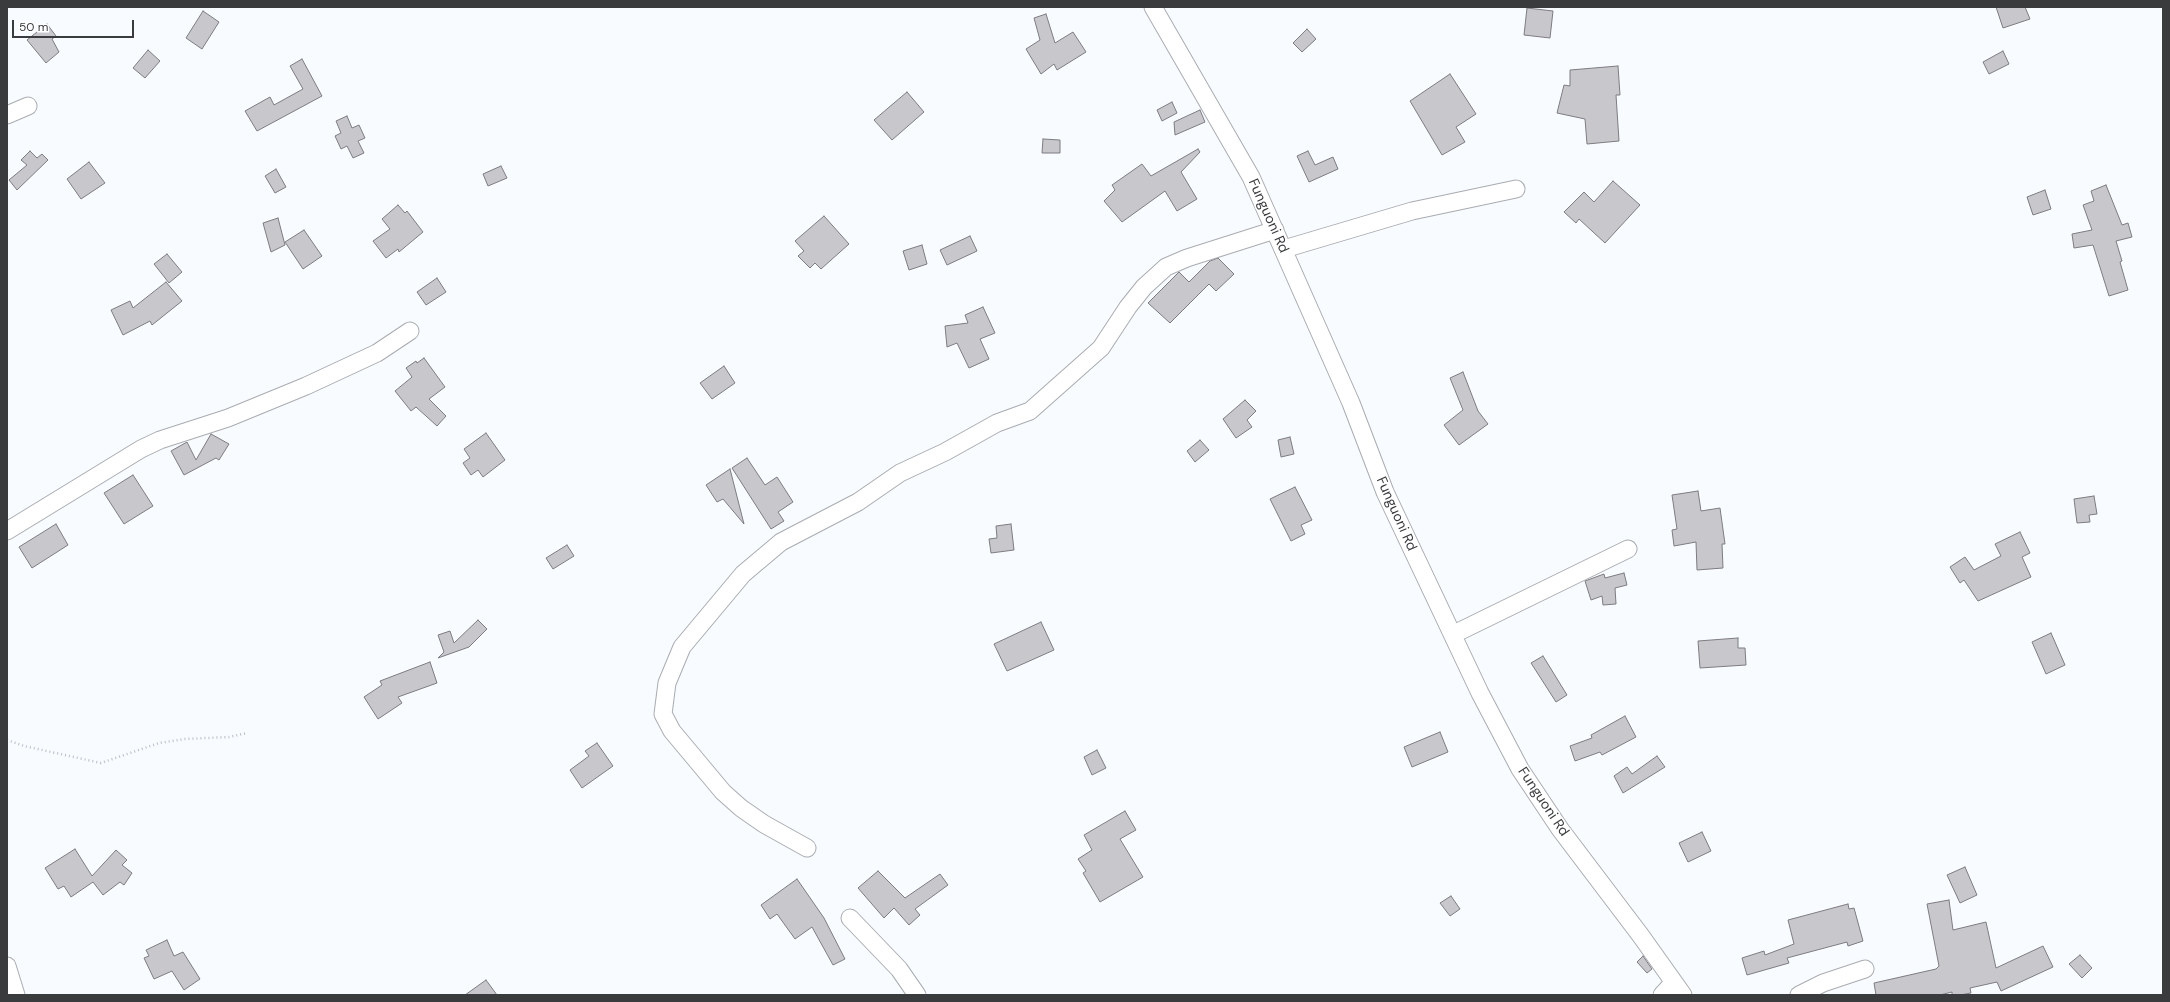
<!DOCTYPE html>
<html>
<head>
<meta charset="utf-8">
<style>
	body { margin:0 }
	#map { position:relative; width:2170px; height:1002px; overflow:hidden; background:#f8fbff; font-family:"DM Sans",sans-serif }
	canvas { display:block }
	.frame { position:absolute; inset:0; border:8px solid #393b3d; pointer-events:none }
	.scale { position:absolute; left:12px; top:20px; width:122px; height:18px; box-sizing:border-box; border:2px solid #393b3d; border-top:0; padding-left:5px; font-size:12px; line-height:14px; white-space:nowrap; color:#393b3d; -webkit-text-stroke:3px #fff; paint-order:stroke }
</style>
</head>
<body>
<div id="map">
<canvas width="2170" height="1002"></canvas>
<div class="frame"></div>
<div class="scale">50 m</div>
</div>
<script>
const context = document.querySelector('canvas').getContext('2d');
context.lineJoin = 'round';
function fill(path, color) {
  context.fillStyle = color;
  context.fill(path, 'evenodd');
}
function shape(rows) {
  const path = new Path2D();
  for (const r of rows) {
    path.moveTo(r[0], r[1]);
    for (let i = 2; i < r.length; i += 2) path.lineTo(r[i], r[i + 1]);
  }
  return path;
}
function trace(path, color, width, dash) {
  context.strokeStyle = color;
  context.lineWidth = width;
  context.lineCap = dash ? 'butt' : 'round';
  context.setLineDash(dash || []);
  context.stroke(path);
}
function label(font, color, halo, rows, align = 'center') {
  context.font = font + ' "DM Sans",sans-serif';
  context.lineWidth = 3;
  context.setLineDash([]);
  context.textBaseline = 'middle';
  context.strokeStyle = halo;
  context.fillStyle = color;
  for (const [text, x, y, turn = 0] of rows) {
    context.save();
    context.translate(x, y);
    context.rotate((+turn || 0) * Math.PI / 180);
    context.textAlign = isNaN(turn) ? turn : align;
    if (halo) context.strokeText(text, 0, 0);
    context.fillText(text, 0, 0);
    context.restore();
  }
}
const building = shape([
	[1996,7,2025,7,2030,19,2003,28,1996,7],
	[1527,8,1553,11,1550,38,1524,35,1527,8],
	[203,11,219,22,202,49,186,38,203,11],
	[1046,14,1055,43,1073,32,1086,52,1057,70,1054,64,1041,74,1026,49,1040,40,1034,18,1046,14],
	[47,24,56,36,52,39,59,52,46,63,27,40,47,24],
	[1307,29,1316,39,1302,52,1293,43,1307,29],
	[148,50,160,61,145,78,133,68,148,50],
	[2003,51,2009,64,1989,74,1983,62,2003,51],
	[302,59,322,96,257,131,245,111,270,97,274,105,303,89,290,66,302,59],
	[1618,66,1620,95,1616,95,1619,141,1587,144,1585,119,1557,113,1564,85,1570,86,1570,70,1618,66],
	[1450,74,1476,114,1456,127,1465,142,1442,155,1410,101,1450,74],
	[907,92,924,112,892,140,874,120,907,92],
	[1172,102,1177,113,1162,121,1157,110,1172,102],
	[1200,110,1205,122,1175,135,1174,122,1200,110],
	[347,116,352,128,359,125,365,138,358,141,364,153,353,158,347,146,341,149,335,136,341,133,336,121,347,116],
	[1043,139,1060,140,1060,153,1042,153,1043,139],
	[1198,149,1200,152,1181,172,1197,199,1177,211,1165,191,1122,222,1104,201,1115,190,1112,185,1142,164,1151,176,1198,149],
	[30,151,37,158,42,154,48,160,17,190,9,180,27,165,21,160,30,151],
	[1308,151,1315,165,1333,157,1338,169,1309,182,1297,156,1308,151],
	[89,162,105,183,81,199,67,179,89,162],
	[501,166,507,178,488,186,483,174,501,166],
	[276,169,286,187,275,193,265,176,276,169],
	[1613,181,1640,205,1605,243,1579,219,1576,223,1564,212,1584,192,1594,202,1613,181],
	[2106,185,2122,225,2128,223,2132,237,2116,241,2122,261,2120,262,2128,290,2109,296,2093,245,2074,248,2072,234,2092,230,2083,205,2094,201,2091,191,2106,185],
	[2045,190,2051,209,2033,215,2027,197,2045,190],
	[398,205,405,213,407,211,423,232,399,252,398,249,386,258,373,241,390,229,382,219,398,205],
	[824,216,849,244,821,269,815,263,810,268,798,256,804,251,795,241,824,216],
	[278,218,285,245,271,252,263,223,278,218],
	[304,230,322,256,303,269,285,242,304,230],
	[970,236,977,251,947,265,940,250,970,236],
	[922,245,927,264,909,270,903,251,922,245],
	[167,254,182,272,169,283,154,264,167,254],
	[1218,258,1234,274,1216,291,1209,284,1170,323,1148,303,1179,272,1189,282,1210,261,1218,258],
	[437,278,446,292,426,305,417,292,437,278],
	[166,282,182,301,152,325,150,321,123,335,111,310,130,301,133,308,166,282],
	[983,307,995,333,980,339,989,359,969,368,957,343,947,347,945,326,968,323,965,315,983,307],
	[424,358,445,387,429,399,446,416,437,426,416,407,411,411,395,391,412,377,406,368,416,361,417,363,424,358],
	[724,366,735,383,712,399,700,383,724,366],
	[1463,372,1478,411,1488,424,1459,445,1444,425,1463,410,1450,378,1463,372],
	[1245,400,1256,411,1247,420,1252,427,1236,438,1223,419,1245,400],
	[486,433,505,460,483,477,478,470,471,475,463,463,470,458,464,449,486,433],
	[211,434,229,444,219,460,216,458,184,475,171,451,187,442,196,460,211,434],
	[1290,437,1294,454,1281,457,1278,440,1290,437],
	[1200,440,1209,450,1195,462,1187,451,1200,440],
	[747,458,765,485,777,477,793,502,778,512,784,521,771,529,732,468,747,458],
	[730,469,744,524,723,499,717,502,706,485,730,469],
	[133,475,153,506,124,524,104,493,133,475],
	[1295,487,1312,520,1301,525,1305,534,1291,541,1270,499,1295,487],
	[1698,491,1701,511,1720,508,1725,544,1722,544,1723,568,1697,570,1696,542,1674,546,1672,530,1677,529,1672,495,1698,491],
	[2094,496,2097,514,2089,515,2090,522,2077,523,2074,499,2094,496],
	[56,524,68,545,32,568,19,547,56,524],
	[1011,524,1014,550,991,553,989,539,997,538,996,526,1011,524],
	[2020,532,2030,553,2022,557,2031,577,1978,601,1964,580,1960,583,1950,567,1965,557,1974,570,2001,556,1995,544,2020,532],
	[567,545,574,556,553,569,546,558,567,545],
	[1624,573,1627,585,1615,588,1616,604,1603,605,1602,596,1591,600,1585,581,1604,574,1605,578,1624,573],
	[478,620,487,629,469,647,438,658,444,652,438,635,450,631,454,643,478,620],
	[1041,622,1054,650,1007,671,994,644,1041,622],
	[2051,633,2065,665,2046,674,2032,642,2051,633],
	[1738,638,1738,648,1745,648,1746,665,1700,668,1698,641,1738,638],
	[1543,656,1567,695,1556,702,1531,663,1543,656],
	[430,662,437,683,398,697,402,703,378,719,364,697,382,685,380,681,430,662],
	[1625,716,1636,737,1602,755,1600,752,1575,761,1570,746,1592,738,1591,735,1625,716],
	[1440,732,1448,752,1412,767,1404,747,1440,732],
	[597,743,613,766,582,788,570,770,589,756,585,751,597,743],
	[1097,750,1106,768,1092,775,1084,757,1097,750],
	[1657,756,1665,767,1623,793,1614,776,1627,767,1632,774,1657,756],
	[1125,811,1136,830,1120,839,1143,877,1100,902,1083,873,1086,871,1078,859,1092,850,1084,835,1125,811],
	[1702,832,1711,851,1688,862,1679,843,1702,832],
	[75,849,92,876,116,850,127,860,122,865,132,873,124,885,120,882,103,895,93,882,71,897,64,886,58,889,45,868,75,849],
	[1965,867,1977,895,1960,903,1947,875,1965,867],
	[878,871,905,898,940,874,948,885,915,909,920,915,909,925,894,908,884,918,858,888,878,871],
	[797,879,824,918,845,959,833,965,812,927,795,939,777,914,770,919,761,905,797,879],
	[1451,896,1460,909,1450,916,1440,903,1451,896],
	[1949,900,1953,930,1986,922,1996,968,2043,946,2053,967,2001,991,1997,982,1970,988,1971,993,1960,995,1952,995,1952,992,1940,995,1876,995,1874,983,1936,969,1939,966,1927,904,1949,900],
	[1848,904,1849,909,1854,908,1863,941,1848,946,1847,942,1787,958,1789,963,1747,975,1742,958,1764,951,1765,955,1794,944,1788,920,1848,904],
	[167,940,174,956,183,952,200,979,184,990,172,971,154,979,144,958,149,956,146,950,167,940],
	[2080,955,2092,968,2082,978,2069,964,2080,955],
	[1643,956,1652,969,1647,973,1637,962,1643,956],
	[486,980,497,995,465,995,486,980]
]);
fill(building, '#c7c7cc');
trace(building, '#7c7c81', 1);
const minor = shape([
	[1153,7,1251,177,1351,403,1385,492,1480,693,1520,769,1560,829,1641,936,1683,995],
	[7,115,28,106],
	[1284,249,1412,211,1516,189],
	[7,531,141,449,160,440,228,418,306,386,377,353,410,331],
	[1454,634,1628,549],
	[807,848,764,824,741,808,723,792,672,731,663,714,667,683,682,647,743,574,781,542,858,502,900,473,945,452,997,423,1030,411,1101,348,1128,307,1144,287,1166,267,1187,258,1275,230],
	[850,918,899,969,917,995],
	[7,966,16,995],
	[1662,995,1673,983],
	[1799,995,1823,983,1865,969]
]);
trace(minor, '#a9acb0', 19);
trace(shape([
	[7,740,24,746,101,763,159,743,185,739,229,737,247,733]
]), '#bcbec2', 2.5, [1, 3]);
trace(minor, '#fff', 17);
label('14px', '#393b3d', '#fff', [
	["Funguoni Rd",1268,216,66],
	["Funguoni Rd",1396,514,66],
	["Funguoni Rd",1543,802,56]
]);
</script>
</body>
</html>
